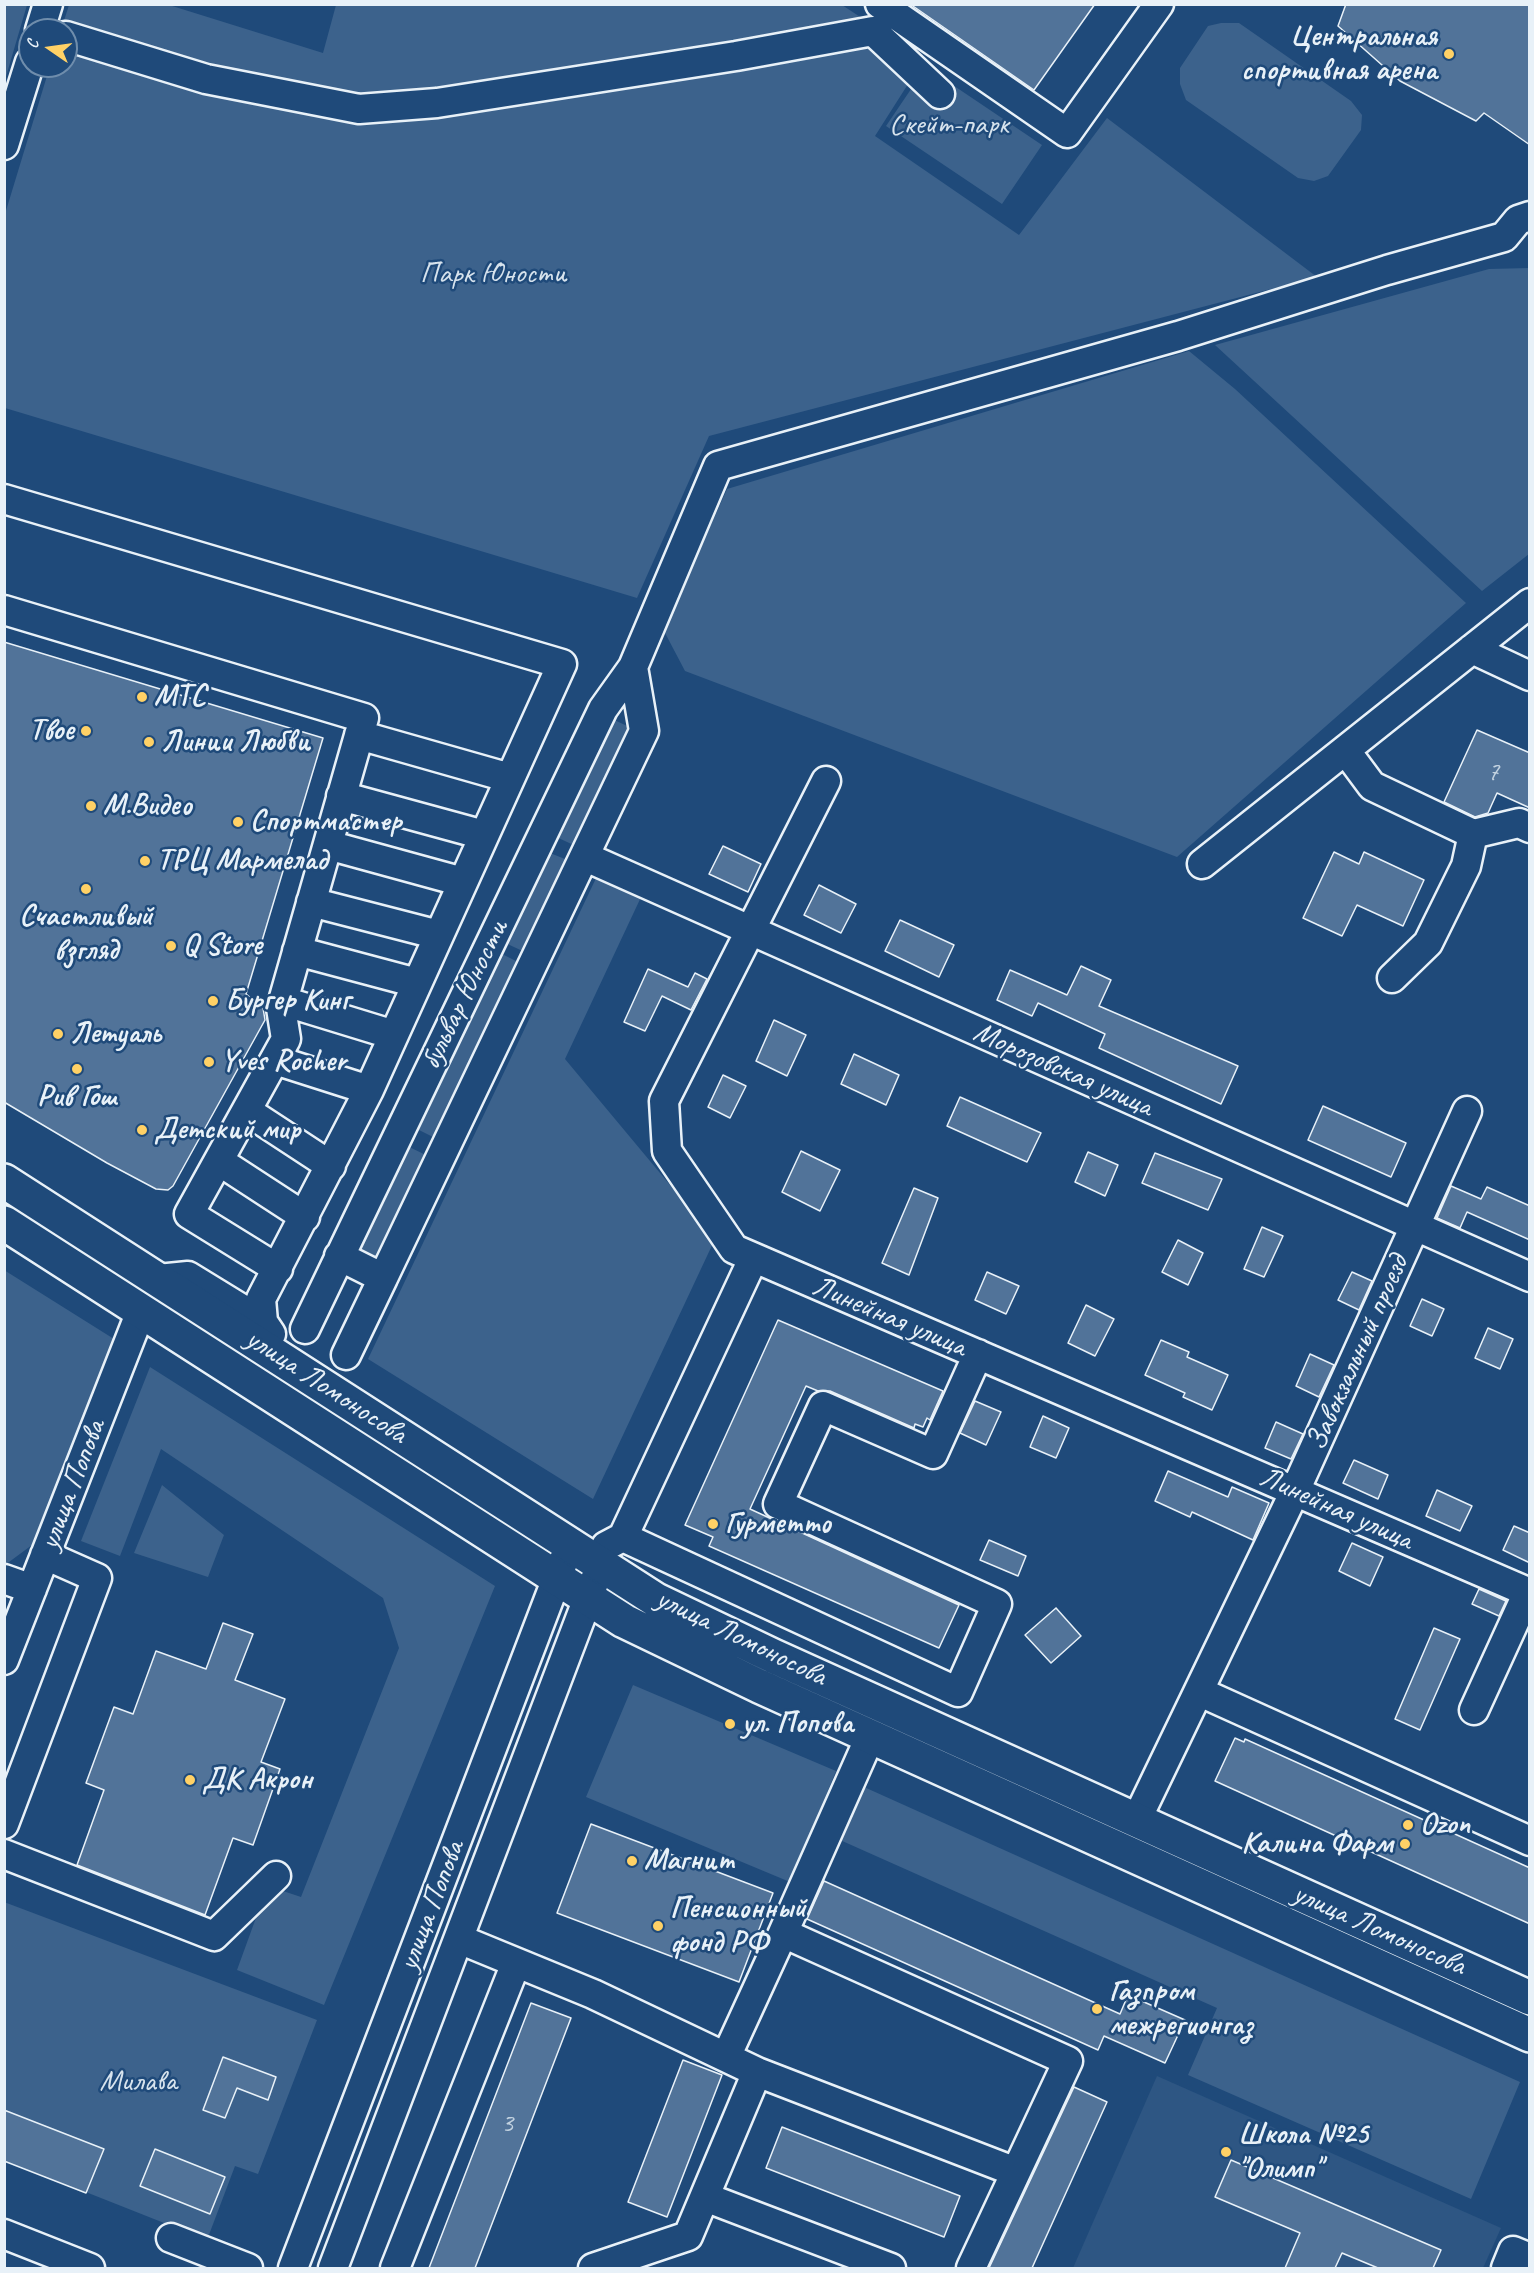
<!DOCTYPE html>
<html>
<head>
<meta charset="utf-8">
<style>
	body { margin:0 }
	#map { position:relative; width:1534px; height:2273px; overflow:hidden; background:#1f4a7a; font-family:Caveat,sans-serif }
	canvas { display:block }
	.frame { position:absolute; inset:0; border:6px solid #e8f1f8; pointer-events:none }
	.north { position:absolute; left:18px; top:18px; width:60px; height:60px; box-sizing:border-box; background:#1f4a7a; border:2px solid #6f8dac; border-radius:50%; rotate:283deg; font-size:16px; font-weight:700; line-height:24px; text-align:center; color:#e8f1f8 }
	.north::after { content:''; display:block; margin:auto; width:21px; height:27px; background:#ffd166; clip-path:polygon(50% 0,100% 100%,50% 72%,0 100%) }
</style>
</head>
<body>
<div id="map">
<canvas width="1534" height="2273"></canvas>
<div class="frame"></div>
<div class="north">С</div>
</div>
<script>
const context = document.querySelector('canvas').getContext('2d');
context.lineJoin = 'round';
function fill(path, color) {
  context.fillStyle = color;
  context.fill(path, 'evenodd');
}
function shape(rows) {
  const path = new Path2D();
  for (const r of rows) {
    path.moveTo(r[0], r[1]);
    for (let i = 2; i < r.length; i += 2) path.lineTo(r[i], r[i + 1]);
  }
  return path;
}
function trace(path, color, width, dash) {
  context.strokeStyle = color;
  context.lineWidth = width;
  context.lineCap = dash ? 'butt' : 'round';
  context.setLineDash(dash || []);
  context.stroke(path);
}
function label(font, color, halo, rows, align = 'center') {
  context.font = font + ' Caveat,sans-serif';
  context.lineWidth = 5;
  context.setLineDash([]);
  context.textBaseline = 'middle';
  context.strokeStyle = halo;
  context.fillStyle = color;
  for (const [text, x, y, turn = 0] of rows) {
    context.save();
    context.translate(x, y);
    context.rotate((+turn || 0) * Math.PI / 180);
    context.textAlign = isNaN(turn) ? turn : align;
    if (halo) context.strokeText(text, 0, 0);
    context.fillText(text, 0, 0);
    context.restore();
  }
}
fill(shape([
	[1157,2076,1501,2228,1483,2268,1073,2268]
]), '#2e5683');
fill(shape([
	[5,4,27,5,5,80,4,5],
	[69,5,169,5,323,53,336,5,842,5,924,59,875,136,1019,235,1107,118,1317,277,709,436,637,598,5,408,5,214,50,66,66,66,66,30,61,30],
	[1221,23,1239,23,1351,101,1362,115,1361,130,1328,176,1314,181,1298,178,1186,100,1180,84,1180,68,1208,26],
	[926,67,1042,145,1002,204,886,126],
	[1529,268,1529,554,1482,591,1215,345,1489,269],
	[1189,351,1235,389,1466,603,1177,857,685,671,664,631,727,489],
	[610,718,638,731,580,848,552,835],
	[545,851,575,863,529,954,501,941],
	[598,874,642,895,565,1059,715,1239,593,1499,368,1359],
	[496,951,524,965,439,1140,411,1126],
	[403,1144,430,1157,380,1259,354,1246],
	[4,1194,96,1252,88,1265,5,1211],
	[103,1257,505,1516,498,1527,95,1270],
	[4,1270,114,1339,32,1545,5,1565],
	[150,1367,495,1586,324,2005,237,1970,257,1915,283,1891,301,1897,399,1648,383,1598,161,1449,120,1556,81,1541],
	[162,1485,224,1535,208,1577,134,1553],
	[633,1685,836,1771,790,1882,586,1797],
	[864,1787,1520,2082,1471,2199,1188,2075,1217,2008,840,1840],
	[4,1902,317,2020,258,2174,235,2166,207,2240,5,2160]
]), '#3c628c');
const building = shape([
	[910,4,1095,4,1034,90,910,4],
	[1346,4,1530,4,1530,145,1484,113,1476,121,1400,81,1338,26,1346,4],
	[4,642,323,738,246,994,263,1008,265,1020,173,1186,168,1190,156,1189,107,1163,4,1102,4,642],
	[1477,730,1530,753,1530,808,1497,793,1488,813,1475,817,1444,802,1477,730],
	[723,846,761,864,748,892,709,874,723,846],
	[1334,852,1359,864,1364,852,1424,880,1403,926,1357,905,1342,936,1303,918,1334,852],
	[819,885,856,904,841,933,804,915,819,885],
	[900,920,954,945,939,977,885,951,900,920],
	[1081,966,1111,980,1099,1006,1238,1066,1221,1104,1099,1048,1105,1034,1038,1003,1032,1016,997,1000,1010,970,1067,995,1081,966],
	[648,969,688,987,695,973,707,979,691,1010,662,996,645,1031,624,1022,648,969],
	[774,1020,806,1035,787,1076,756,1061,774,1020],
	[854,1054,899,1075,886,1105,841,1084,854,1054],
	[723,1075,746,1086,730,1118,708,1107,723,1075],
	[960,1097,1041,1133,1027,1162,947,1126,960,1097],
	[1323,1106,1406,1143,1391,1177,1308,1140,1323,1106],
	[801,1151,840,1170,820,1211,782,1192,801,1151],
	[1088,1152,1118,1165,1105,1196,1075,1182,1088,1152],
	[1155,1153,1222,1179,1208,1210,1142,1183,1155,1153],
	[1451,1186,1481,1199,1487,1187,1530,1206,1530,1240,1467,1212,1460,1228,1437,1218,1451,1186],
	[914,1188,938,1198,909,1275,882,1263,914,1188],
	[1262,1227,1283,1236,1264,1277,1244,1269,1262,1227],
	[1178,1240,1203,1253,1188,1285,1162,1272,1178,1240],
	[987,1272,1019,1286,1006,1314,975,1300,987,1272],
	[1352,1272,1372,1281,1359,1310,1338,1300,1352,1272],
	[1422,1299,1444,1309,1432,1336,1410,1326,1422,1299],
	[1086,1305,1114,1319,1095,1356,1068,1343,1086,1305],
	[778,1320,943,1391,930,1420,927,1418,923,1427,915,1424,914,1428,830,1391,818,1391,806,1386,750,1509,959,1605,939,1648,709,1546,713,1537,685,1525,778,1320],
	[1488,1328,1513,1339,1500,1369,1475,1358,1488,1328],
	[1161,1340,1189,1352,1187,1357,1228,1375,1212,1410,1183,1397,1185,1393,1145,1375,1161,1340],
	[1310,1354,1334,1365,1319,1397,1296,1386,1310,1354],
	[975,1401,1001,1412,986,1445,960,1433,975,1401],
	[1043,1416,1069,1428,1056,1458,1030,1447,1043,1416],
	[1276,1422,1303,1434,1291,1459,1265,1448,1276,1422],
	[1354,1460,1388,1475,1378,1499,1343,1483,1354,1460],
	[1168,1471,1228,1497,1232,1487,1269,1503,1253,1540,1192,1512,1190,1517,1155,1501,1168,1471],
	[1437,1490,1472,1506,1460,1531,1426,1516,1437,1490],
	[1514,1526,1530,1533,1530,1563,1503,1550,1514,1526],
	[989,1540,1026,1556,1018,1576,980,1560,989,1540],
	[1352,1543,1383,1557,1370,1586,1339,1571,1352,1543],
	[1479,1589,1506,1601,1499,1616,1472,1604,1479,1589],
	[1056,1608,1081,1636,1051,1663,1025,1635,1056,1608],
	[223,1623,253,1634,235,1680,285,1699,261,1762,280,1769,253,1845,233,1838,205,1915,77,1865,104,1790,86,1783,114,1707,133,1714,156,1651,206,1669,223,1623],
	[1434,1628,1460,1639,1420,1730,1395,1719,1434,1628],
	[1235,1738,1244,1742,1245,1739,1530,1868,1530,1924,1215,1781,1235,1738],
	[591,1824,773,1893,739,1982,557,1913,591,1824],
	[824,1881,1120,2014,1128,1995,1185,2020,1165,2063,1104,2036,1098,2050,807,1919,824,1881],
	[531,2003,571,2018,475,2268,429,2268,531,2003],
	[223,2057,276,2077,268,2100,237,2088,225,2118,203,2110,223,2057],
	[683,2060,722,2075,667,2217,628,2202,683,2060],
	[1074,2087,1107,2102,1032,2268,989,2268,1074,2087],
	[4,2110,104,2149,86,2193,4,2161,4,2110],
	[782,2127,960,2196,944,2237,766,2168,782,2127],
	[155,2149,225,2177,210,2214,140,2186,155,2149],
	[1231,2160,1441,2250,1433,2268,1378,2268,1342,2253,1335,2268,1285,2268,1300,2233,1215,2197,1231,2160]
]);
fill(building, '#517399');
trace(building, '#e8f1f8', 1.5);
const minor = shape([
	[880,4,1067,133,1159,4],
	[40,30,48,4],
	[66,36,206,79,359,109,437,103,736,56,873,31,940,94],
	[4,145,30,62],
	[4,499,562,664,369,1090,261,1299,263,1322],
	[4,610,364,718,281,1008,286,1039,189,1214,278,1269],
	[1472,649,1530,676],
	[359,735,510,778],
	[1346,751,1372,786,1473,834,1466,866,1428,943,1392,978],
	[826,781,664,1101,667,1151,734,1249,1530,1593],
	[341,796,484,835],
	[1473,834,1519,823,1530,828],
	[328,845,463,882],
	[597,862,1530,1277],
	[1202,864,1530,603],
	[311,902,439,935],
	[297,951,417,983],
	[283,1001,394,1035],
	[275,1060,369,1090],
	[247,1111,331,1166],
	[219,1161,305,1217],
	[339,1256,383,1278,346,1355],
	[383,1278,644,731,633,667,718,466,1178,336,1387,270,1504,237,1518,220,1530,216],
	[158,1279,188,1276,263,1322,271,1334],
	[305,1329,603,709,633,667],
	[623,1537,958,1692,997,1604,778,1504,823,1406,933,1454,978,1354],
	[606,1546,623,1537,753,1259],
	[4,1579,32,1589],
	[4,1660,141,1311],
	[1200,1692,1530,1841],
	[1474,1710,1528,1592],
	[870,1737,783,1933,1068,2061,971,2268],
	[1136,1821,1295,1491,1467,1111],
	[4,1824,97,1578,45,1555],
	[4,1854,214,1936,276,1876],
	[459,1939,593,1994,757,2072,688,2236,593,2268],
	[726,2057,783,1933],
	[757,2072,1016,2172],
	[705,2197,891,2268],
	[4,2234,90,2268],
	[171,2238,248,2268],
	[293,2268,570,1544],
	[333,2268,601,1564],
	[395,2268,516,1963],
	[1506,2268,1513,2251,1530,2258]
]);
const major = shape([
	[4,1181,656,1600,773,1656,1530,1998],
	[4,1223,624,1621,759,1686,1530,2035]
]);
trace(minor, '#e8f1f8', 33);
trace(major, '#e8f1f8', 38);
trace(minor, '#1f4a7a', 28);
trace(major, '#1f4a7a', 33);
for (const [x, y, r, color] of [
	[1449,54,6,"#ffd166"],
	[142,697,6,"#ffd166"],
	[86,731,6,"#ffd166"],
	[149,742,6,"#ffd166"],
	[91,806,6,"#ffd166"],
	[238,822,6,"#ffd166"],
	[145,861,6,"#ffd166"],
	[86,889,6,"#ffd166"],
	[171,946,6,"#ffd166"],
	[213,1001,6,"#ffd166"],
	[58,1034,6,"#ffd166"],
	[209,1062,6,"#ffd166"],
	[77,1069,6,"#ffd166"],
	[142,1130,6,"#ffd166"],
	[713,1524,6,"#ffd166"],
	[730,1724,6,"#ffd166"],
	[190,1780,6,"#ffd166"],
	[1408,1825,6,"#ffd166"],
	[1405,1844,6,"#ffd166"],
	[632,1861,6,"#ffd166"],
	[658,1926,6,"#ffd166"],
	[1097,2009,6,"#ffd166"],
	[1226,2152,6,"#ffd166"]
]) {
  const dot = new Path2D();
  dot.arc(x, y, r, 0, 2 * Math.PI);
  context.fillStyle = color;
  context.fill(dot);
  trace(dot, '#1f4a7a', 2);
}
label('27px', '#c2d2e0', null, [
	["7",1493,773],
	["3",507,2124]
]);
label('bold 30px', '#e8f1f8', '#1f4a7a', [
	["Центральная",1437,37,"right"],
	["спортивная арена",1437,71,"right"],
	["МТС",154,697],
	["Твое",74,731,"right"],
	["Линии Любви",161,742],
	["М.Видео",103,806],
	["Спортмастер",250,822],
	["ТРЦ Мармелад",157,861],
	["Счастливый",86,917,"center"],
	["взгляд",86,951,"center"],
	["Q Store",183,946],
	["Бургер Кинг",225,1001],
	["Летуаль",70,1034],
	["Yves Rocher",221,1062],
	["Рив Гош",77,1097,"center"],
	["Детский мир",154,1130],
	["Гурметто",725,1524],
	["ул. Попова",742,1724],
	["ДК Акрон",202,1780],
	["Ozon",1420,1825],
	["Калина Фарм",1393,1844,"right"],
	["Магнит",644,1861],
	["Пенсионный",670,1909],
	["фонд РФ",670,1943],
	["Газпром",1109,1992],
	["межрегионгаз",1109,2026],
	["Школа №25",1238,2135],
	["\"Олимп\"",1238,2169]
], 'left');
label('30px', '#d7e3ed', '#1f4a7a', [
	["Скейт-парк",949,125],
	["Парк Юности",493,274],
	["Милава",138,2082]
]);
label('30px', '#e8f1f8', '#1f4a7a', [
	["бульвар Юности",465,995,-64],
	["Морозовская улица",1063,1070,24],
	["Линейная улица",889,1317,23],
	["Завокзальный проезд",1358,1353,-66],
	["улица Ломоносова",326,1387,33],
	["улица Попова",73,1485,-69],
	["Линейная улица",1336,1509,24],
	["улица Ломоносова",741,1638,26],
	["улица Попова",432,1906,-69],
	["улица Ломоносова",1379,1930,24]
]);
</script>
</body>
</html>
